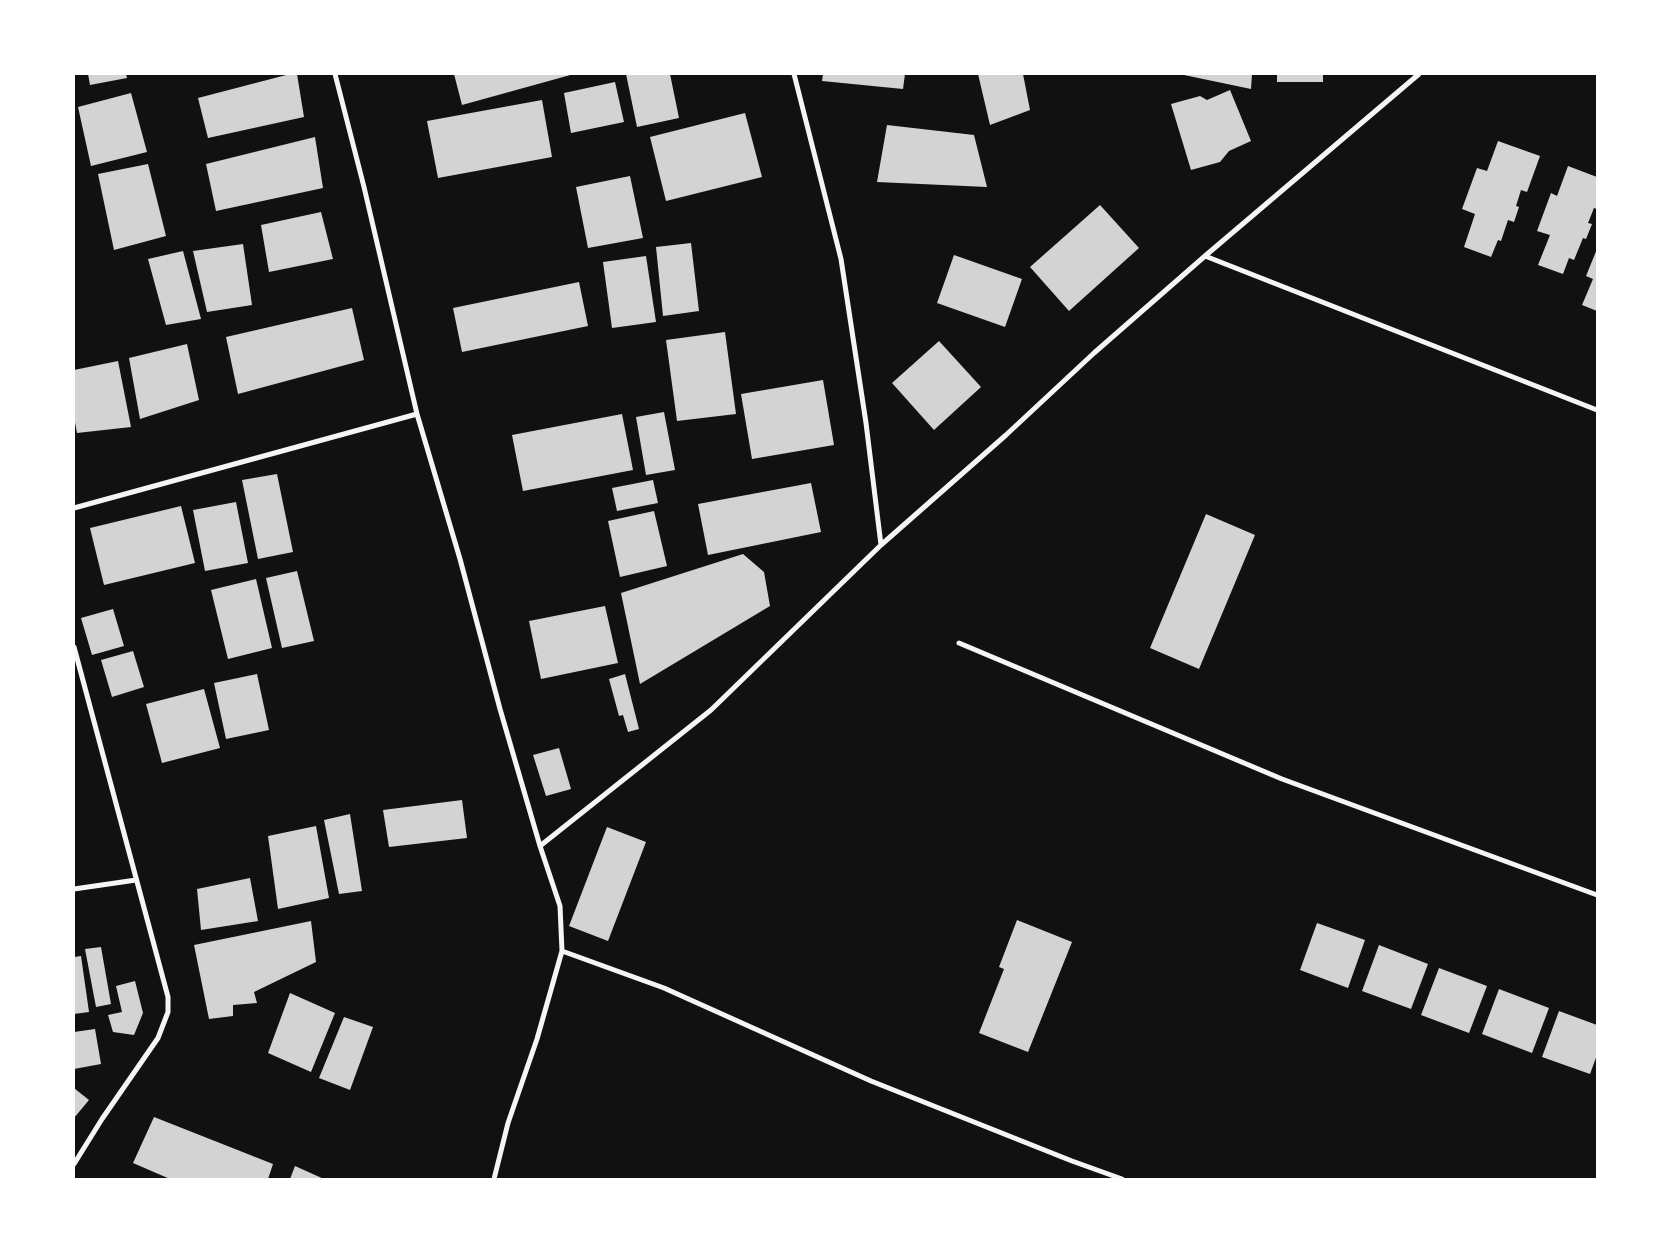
<!DOCTYPE html>
<html>
<head>
<meta charset="utf-8">
<style>
	body { margin:0 }
	#map { position:relative; width:1671px; height:1253px; overflow:hidden; background:#111; font-family:Poppins,sans-serif }
	canvas { display:block }
	.frame { position:absolute; inset:0; border:75px solid #fff; pointer-events:none }
</style>
</head>
<body>
<div id="map">
<canvas width="1671" height="1253"></canvas>
<div class="frame"></div>
</div>
<script>
const context = document.querySelector('canvas').getContext('2d');
context.lineJoin = 'round';
function fill(path, color) {
  context.fillStyle = color;
  context.fill(path, 'evenodd');
}
function shape(rows) {
  const path = new Path2D();
  for (const r of rows) {
    path.moveTo(r[0], r[1]);
    for (let i = 2; i < r.length; i += 2) path.lineTo(r[i], r[i + 1]);
  }
  return path;
}
function trace(path, color, width, dash) {
  context.strokeStyle = color;
  context.lineWidth = width;
  context.lineCap = dash ? 'butt' : 'round';
  context.setLineDash(dash || []);
  context.stroke(path);
}
fill(shape([
	[88,74,126,74,127,78,90,85],
	[290,74,297,74,304,117,208,138,198,98],
	[454,74,574,74,462,105],
	[626,74,670,74,679,118,637,127],
	[823,74,905,74,903,89,822,81],
	[978,74,1023,74,1030,110,990,125],
	[1184,74,1252,74,1251,89,1184,75],
	[1277,74,1323,74,1323,82,1277,82],
	[615,82,624,122,571,133,564,93],
	[1230,90,1251,141,1229,151,1220,162,1191,170,1171,104,1200,96,1207,100],
	[131,93,147,152,91,166,78,107],
	[542,100,552,157,438,178,427,121],
	[745,113,762,177,666,201,650,137],
	[887,125,974,135,987,187,877,182],
	[315,137,323,188,216,211,206,164],
	[1498,141,1540,156,1527,192,1521,190,1516,206,1519,207,1514,222,1508,220,1501,241,1498,240,1491,257,1464,247,1475,214,1462,209,1477,168,1487,171],
	[148,164,166,236,114,250,98,174],
	[1568,166,1597,177,1597,209,1594,208,1588,223,1592,224,1586,239,1583,238,1574,260,1569,258,1563,274,1538,265,1550,235,1537,231,1551,193,1557,196],
	[630,176,643,238,588,248,576,187],
	[1100,205,1139,248,1069,311,1030,267],
	[321,212,333,259,269,272,261,225],
	[691,243,699,311,663,316,656,247],
	[243,244,252,305,207,312,193,251],
	[1597,249,1597,311,1582,305,1593,279,1586,276],
	[183,251,201,319,166,325,148,259],
	[954,255,1022,279,1005,327,937,303],
	[646,256,656,322,612,328,603,262],
	[579,282,588,326,462,352,453,308],
	[352,308,364,360,238,394,226,337],
	[725,332,736,414,677,421,666,340],
	[939,341,981,387,934,430,892,383],
	[187,344,199,400,140,419,129,358],
	[118,361,131,427,77,433,74,417,74,370],
	[823,380,834,445,752,459,741,394],
	[664,412,675,470,646,475,636,417],
	[622,414,633,470,523,491,512,435],
	[277,474,293,552,258,559,242,480],
	[653,480,658,503,617,511,612,488],
	[811,483,821,532,708,555,698,504],
	[236,502,248,563,205,571,193,510],
	[181,506,195,563,104,585,90,528],
	[654,511,667,566,620,577,608,521],
	[1206,514,1255,535,1199,669,1150,648],
	[743,554,764,572,770,606,640,684,621,593],
	[297,571,314,641,282,648,266,578],
	[256,579,272,648,228,659,211,590],
	[605,606,618,663,541,679,529,621],
	[113,609,124,646,92,655,81,618],
	[133,651,144,687,112,697,101,660],
	[257,674,269,730,226,739,214,683],
	[625,674,639,729,628,732,623,715,619,716,609,679],
	[204,689,220,748,162,763,146,704],
	[559,748,571,789,546,796,533,755],
	[462,800,467,838,389,847,383,810],
	[350,814,362,891,339,894,324,820],
	[316,826,329,898,278,909,268,836],
	[607,827,646,842,608,941,569,926],
	[250,878,258,921,201,930,197,889],
	[1017,920,1072,942,1028,1052,979,1033,1004,969,999,967],
	[311,921,316,962,254,992,257,1003,233,1005,233,1016,209,1019,194,945],
	[1317,923,1365,940,1348,988,1300,970],
	[1379,945,1428,964,1411,1009,1362,991],
	[101,947,111,1004,96,1007,85,949],
	[81,956,89,1012,74,1014,74,957],
	[1439,968,1487,986,1469,1033,1421,1015],
	[135,981,143,1013,134,1035,113,1032,108,1015,122,1012,116,986],
	[1499,989,1549,1008,1532,1053,1482,1034],
	[290,993,335,1013,311,1072,268,1053],
	[1559,1011,1597,1025,1597,1055,1590,1074,1542,1057],
	[344,1017,373,1027,350,1090,319,1078],
	[95,1029,101,1064,74,1069,74,1032],
	[74,1088,89,1100,74,1118],
	[154,1117,273,1164,268,1179,170,1179,133,1163],
	[295,1166,324,1179,290,1179]
]), '#d3d3d3');
trace(shape([
	[335,74,364,187,417,414,460,559,500,709,540,846,560,906,562,951,537,1039,508,1123,494,1179],
	[794,74,841,259,866,423,881,545],
	[1205,256,1597,410],
	[74,508,417,414],
	[959,643,1282,779,1597,895],
	[74,647,168,997,168,1012,158,1038,102,1119,74,1164],
	[540,846,711,710,881,545,1006,435,1094,353,1205,256,1419,74],
	[74,889,136,880],
	[562,951,664,988,871,1081,1072,1161,1122,1179]
]), '#f5f5f5', 5);
</script>
</body>
</html>
